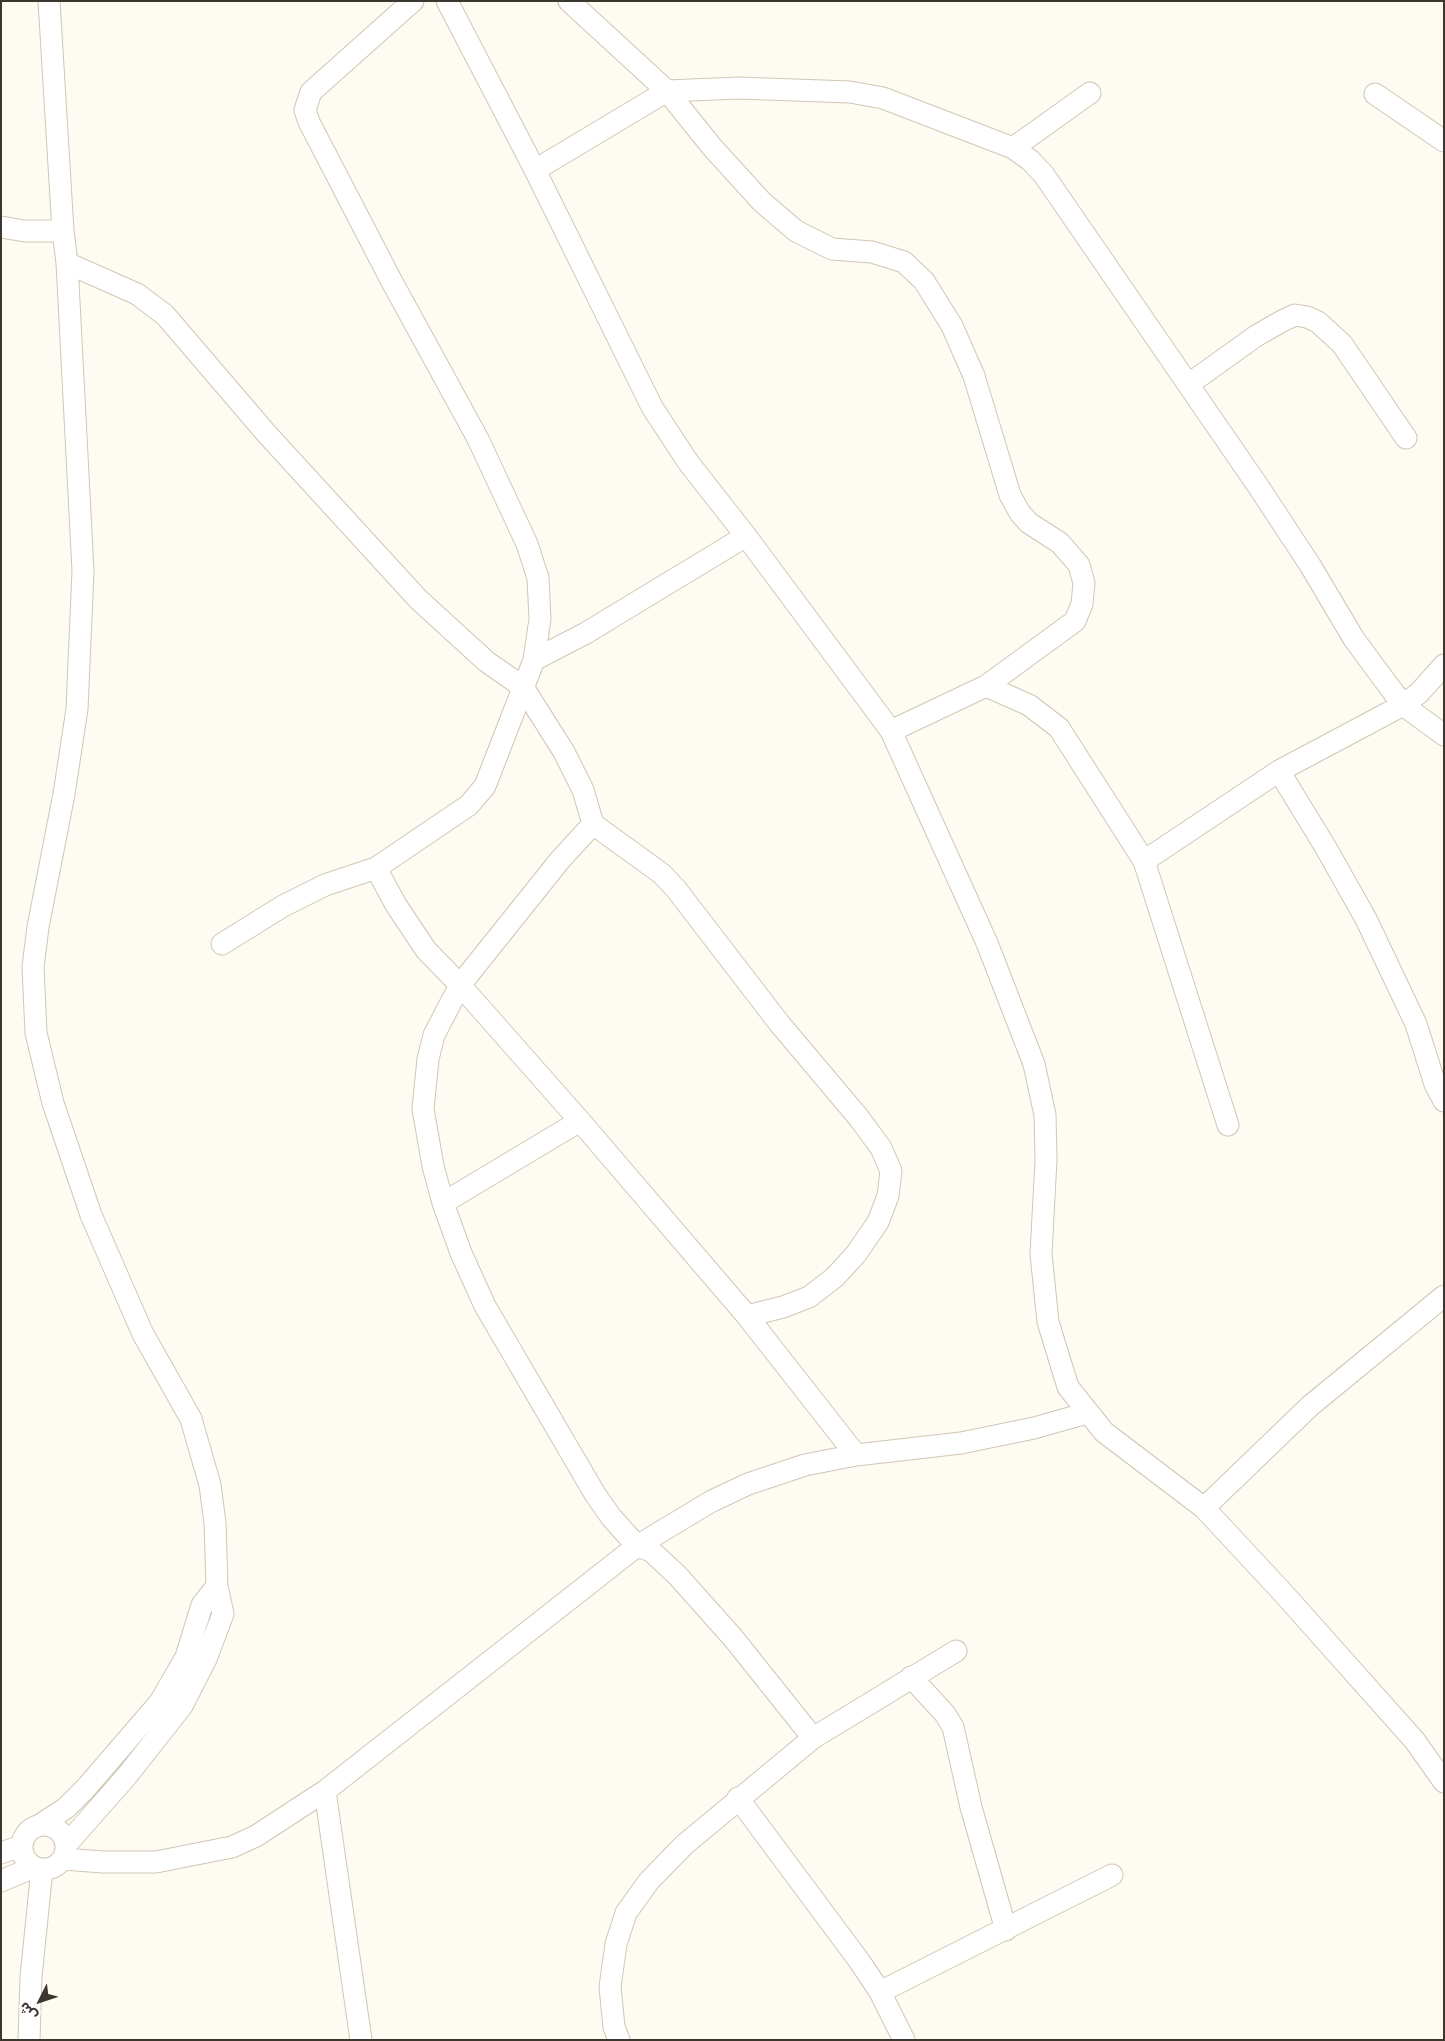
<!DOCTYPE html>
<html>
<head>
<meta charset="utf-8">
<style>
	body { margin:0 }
	#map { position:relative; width:1445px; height:2041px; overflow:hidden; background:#fefbf3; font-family:Figtree,"Noto Sans Arabic",sans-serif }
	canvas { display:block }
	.frame { position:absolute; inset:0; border:2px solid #3b372f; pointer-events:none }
	.north { position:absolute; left:15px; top:1976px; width:50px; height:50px; -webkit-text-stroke:4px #fff; paint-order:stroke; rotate:229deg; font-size:14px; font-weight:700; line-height:20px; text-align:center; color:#3b372f }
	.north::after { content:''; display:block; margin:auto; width:18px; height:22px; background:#3b372f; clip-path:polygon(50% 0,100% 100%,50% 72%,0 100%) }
</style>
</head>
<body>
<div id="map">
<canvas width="1445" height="2041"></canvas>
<div class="frame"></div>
<div class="north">ش</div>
</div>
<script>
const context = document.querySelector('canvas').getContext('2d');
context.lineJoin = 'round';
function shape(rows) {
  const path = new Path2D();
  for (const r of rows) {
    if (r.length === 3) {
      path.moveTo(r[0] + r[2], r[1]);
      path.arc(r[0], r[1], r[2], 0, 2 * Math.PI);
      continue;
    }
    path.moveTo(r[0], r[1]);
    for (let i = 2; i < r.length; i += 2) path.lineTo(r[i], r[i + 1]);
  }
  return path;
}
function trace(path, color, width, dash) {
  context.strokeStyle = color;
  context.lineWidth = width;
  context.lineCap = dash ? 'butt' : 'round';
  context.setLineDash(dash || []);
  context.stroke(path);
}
const minor = shape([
	[49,1,63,231,67,263,83,571,77,709,64,794,38,927,33,967,36,1033,53,1103,91,1215,143,1334,191,1419,210,1485,215,1523,217,1586,223,1614,206,1659,182,1706,126,1777,66,1845],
	[447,1,535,170,652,407,688,462,746,536,891,731,987,943,1034,1064,1045,1115,1046,1160,1041,1254,1048,1322,1068,1387,1104,1432,1204,1508,1284,1594,1415,1741,1444,1782],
	[569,1,667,91,712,147,762,202,796,231,832,249,872,252,904,262,924,281,952,326,974,376,1010,495,1020,513,1029,523,1060,543,1079,565,1084,583,1082,604,1075,621,986,686,891,731],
	[1375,94,1444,141],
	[1013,148,1090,93],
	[535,170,667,91,739,88,850,92,883,98,1013,148,1030,160,1044,175,1258,486,1310,565,1354,639,1379,673,1403,705,1444,735],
	[1,227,25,231,63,231],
	[67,263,137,294,165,315,266,433,418,599,487,662,523,687,564,752,583,790,593,824,560,860,460,985,434,1035,428,1059,423,1109,433,1166,443,1203,461,1253,485,1306,595,1494,611,1517,637,1546,651,1551,677,1575,734,1639,813,1738],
	[1189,384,1256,336,1282,321,1295,315,1307,317,1318,322,1342,344,1406,438],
	[534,660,586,633,746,536],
	[986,686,1029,705,1059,728,1144,861,1228,1125],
	[1279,771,1326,848,1366,919,1416,1024,1435,1084,1444,1101],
	[593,824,662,874,676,889,779,1023,859,1118,881,1148,891,1171,888,1196,878,1222,856,1254,835,1277,809,1297,783,1307,747,1316],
	[1144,861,1279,771,1403,705,1419,693,1444,665],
	[376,868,396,905,426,950,460,985,580,1121,747,1316,856,1455],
	[222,944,283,906,325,885,376,868,469,805,485,786,534,660,540,619,538,578,527,544,478,439,391,280,309,122,305,110,311,92,413,1],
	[443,1203,580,1121],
	[1204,1508,1310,1406,1444,1296],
	[911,1677,945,1714,953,1727,971,1807,1006,1930],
	[325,1791,361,2040],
	[738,1798,860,1962,880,1992,904,2040],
	[44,1847,22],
	[40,1825,66,1808,85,1789,160,1702,186,1657,202,1605,217,1586],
	[1,1853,21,1846],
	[63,1859,103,1862,156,1862,232,1847,256,1836,325,1791,637,1546,712,1501,748,1484,805,1465,856,1455,961,1443,1034,1428,1087,1413],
	[1,1881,34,1867],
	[880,1992,1112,1875],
	[29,2040,31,1977,42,1869],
	[619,2040,614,2027,610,1987,616,1944,626,1913,649,1881,684,1845,813,1738,956,1651]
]);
trace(minor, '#d0c7b4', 23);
trace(minor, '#fff', 21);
</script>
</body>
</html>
